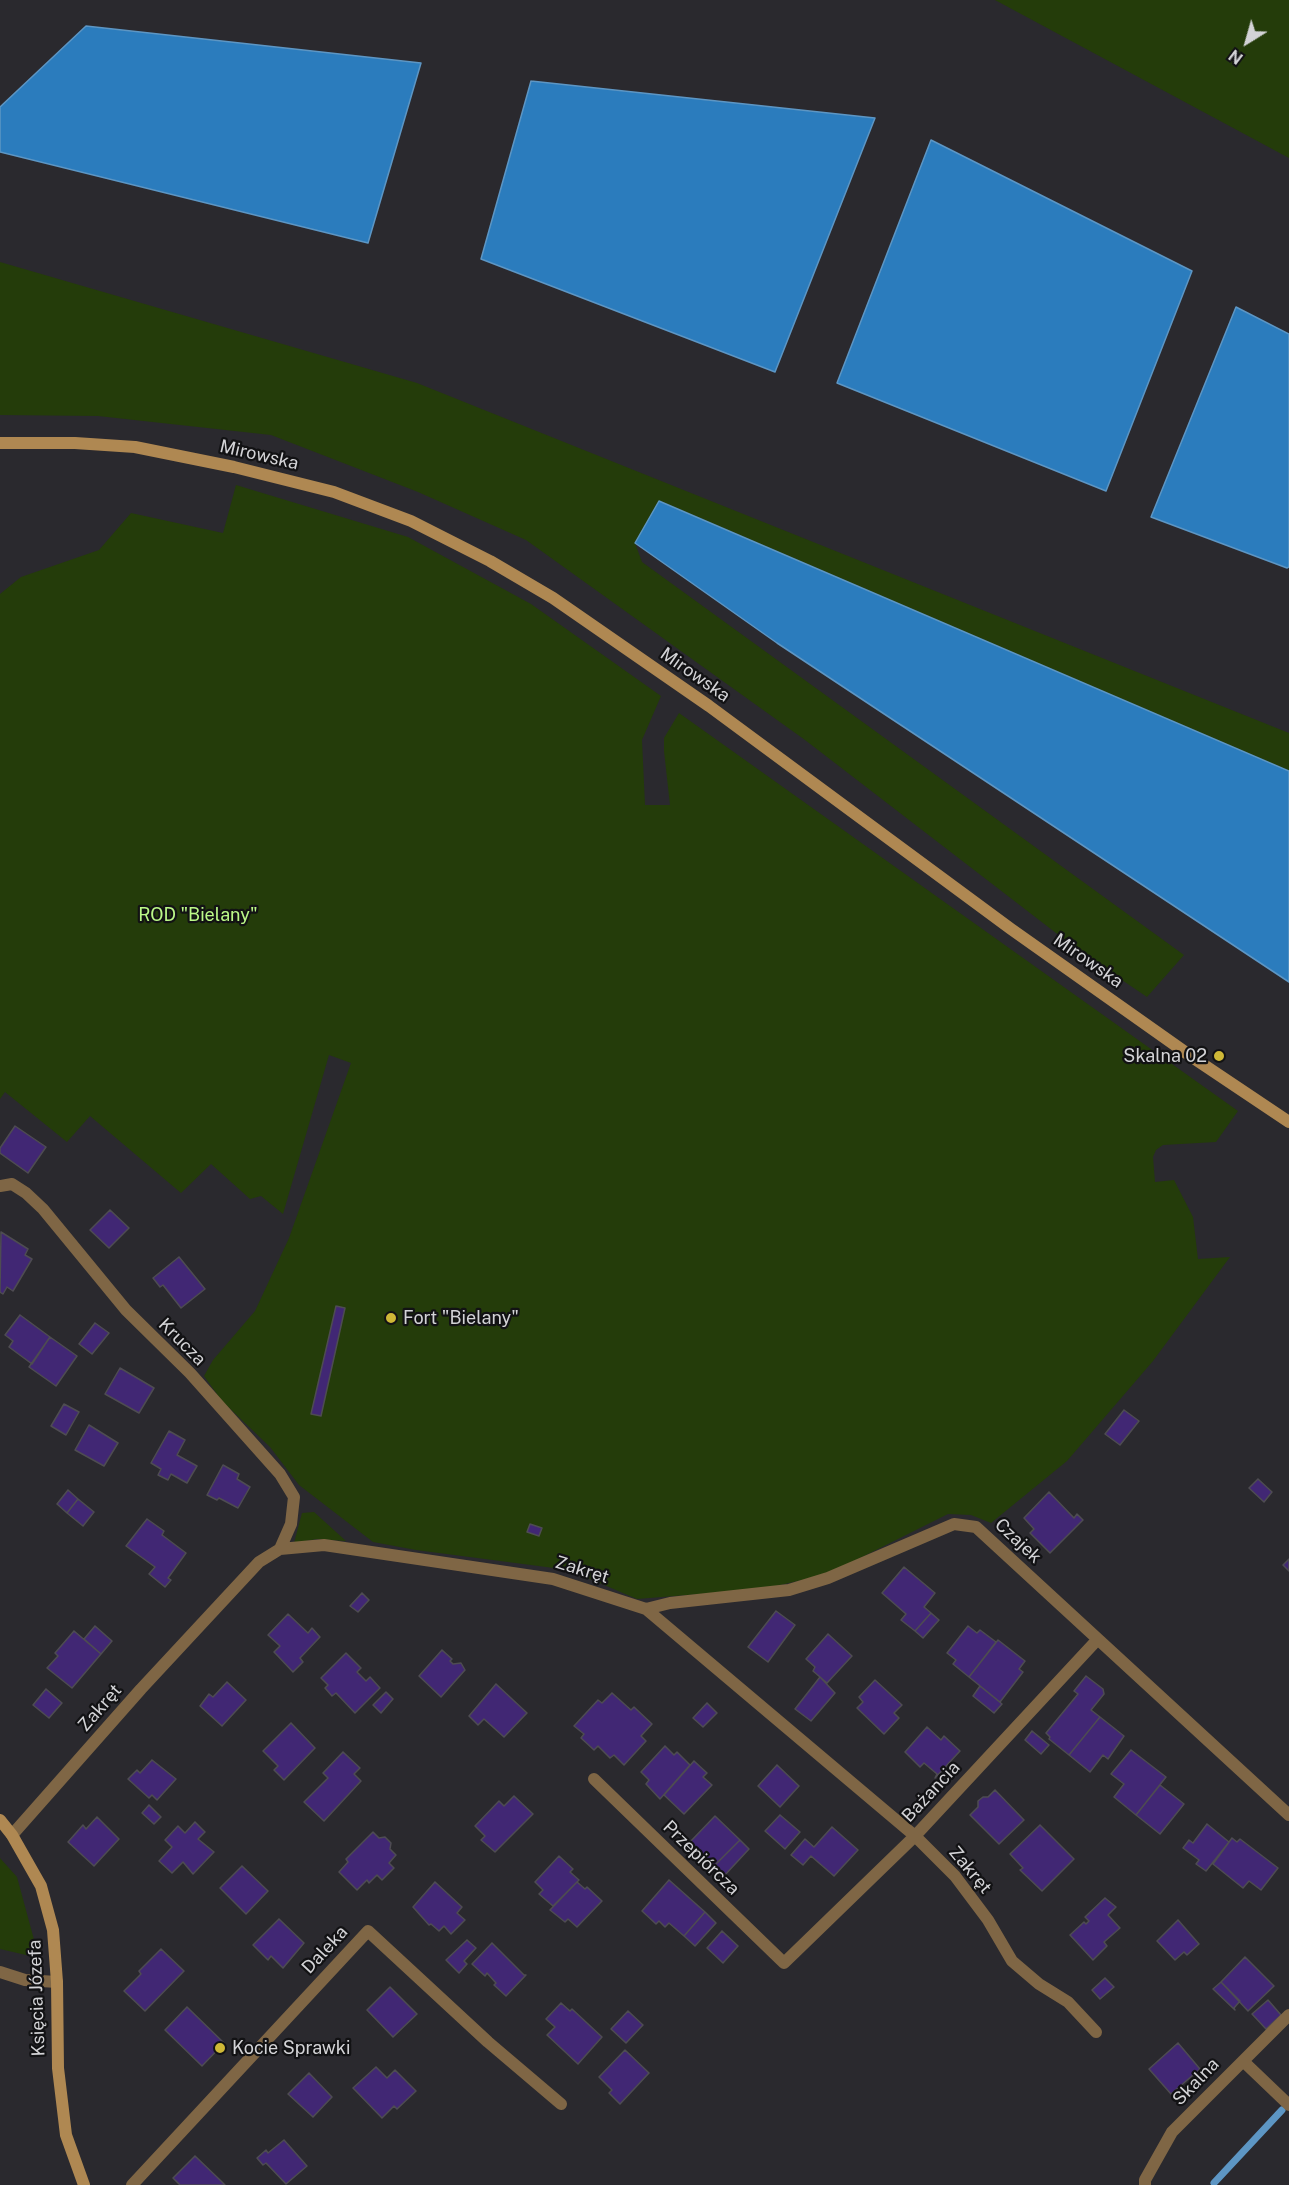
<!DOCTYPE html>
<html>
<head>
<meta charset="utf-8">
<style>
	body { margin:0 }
	#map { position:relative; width:1289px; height:2185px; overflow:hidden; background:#2a292e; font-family:"Public Sans",sans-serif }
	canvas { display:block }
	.north { position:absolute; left:1217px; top:12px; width:60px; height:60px; -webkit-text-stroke:4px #121214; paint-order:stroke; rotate:217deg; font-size:16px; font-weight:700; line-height:24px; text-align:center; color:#d3d3d6 }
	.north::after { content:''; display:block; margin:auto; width:21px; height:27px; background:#d3d3d6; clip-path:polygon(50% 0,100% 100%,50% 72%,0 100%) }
</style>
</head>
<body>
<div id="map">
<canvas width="1289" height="2185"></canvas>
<div class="north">N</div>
</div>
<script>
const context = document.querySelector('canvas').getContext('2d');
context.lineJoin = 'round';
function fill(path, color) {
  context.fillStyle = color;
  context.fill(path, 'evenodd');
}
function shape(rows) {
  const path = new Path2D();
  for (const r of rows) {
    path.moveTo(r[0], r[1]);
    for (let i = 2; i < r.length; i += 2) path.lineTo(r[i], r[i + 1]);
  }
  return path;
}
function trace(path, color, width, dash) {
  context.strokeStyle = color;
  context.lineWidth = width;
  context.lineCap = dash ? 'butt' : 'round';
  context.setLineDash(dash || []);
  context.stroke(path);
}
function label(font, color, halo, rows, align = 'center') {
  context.font = font + ' "Public Sans",sans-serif';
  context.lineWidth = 4.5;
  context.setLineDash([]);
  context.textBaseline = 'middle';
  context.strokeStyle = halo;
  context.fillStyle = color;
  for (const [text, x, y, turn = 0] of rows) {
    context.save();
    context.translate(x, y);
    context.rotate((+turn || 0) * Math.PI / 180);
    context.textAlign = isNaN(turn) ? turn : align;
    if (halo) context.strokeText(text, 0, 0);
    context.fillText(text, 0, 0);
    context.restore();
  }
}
fill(shape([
	[995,0,1289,0,1289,158],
	[0,262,417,383,1289,733,1289,771,660,501,635,543,642,562,1184,955,1147,997,1082,953,805,740,526,540,418,492,271,435,98,416,0,415],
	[236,485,408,537,531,604,661,696,642,740,645,805,670,805,664,751,664,738,679,713,1238,1111,1216,1142,1163,1145,1156,1150,1153,1157,1155,1182,1174,1180,1193,1217,1198,1259,1230,1257,1153,1361,1067,1461,991,1523,971,1515,948,1514,828,1574,763,1589,637,1599,569,1570,416,1550,373,1542,299,1485,270,1447,222,1401,204,1376,213,1360,255,1311,289,1238,351,1063,329,1055,283,1214,261,1196,250,1199,211,1164,181,1193,90,1116,67,1142,5,1092,0,1099,0,594,21,577,99,550,131,513,223,533],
	[314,1512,346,1541,317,1539,294,1543,302,1513],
	[0,1858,17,1877,39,1958,0,1949]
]), '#243c0a');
const water = shape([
	[86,26,421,63,368,243,0,152,0,107,86,26],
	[531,81,875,118,775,372,481,259,531,81],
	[931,140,1192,271,1106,491,837,383,931,140],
	[1236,307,1289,334,1289,567,1287,568,1151,517,1236,307],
	[659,501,1289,771,1289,982,777,643,635,543,659,501]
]);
fill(water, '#2b7cbd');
trace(water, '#5d96c4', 1.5);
trace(shape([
	[1214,2183,1282,2110]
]), '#5d96c4', 7);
const building = shape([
	[15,1126,46,1147,28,1173,0,1153,0,1148,15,1126],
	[110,1210,129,1228,109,1248,90,1230,110,1210],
	[1,1232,28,1249,25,1255,32,1259,13,1291,7,1287,3,1294,0,1292,1,1232],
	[179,1257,205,1289,181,1308,163,1285,160,1287,153,1278,179,1257],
	[336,1306,345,1308,321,1416,311,1414,336,1306],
	[20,1315,50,1337,32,1364,9,1347,13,1341,5,1335,20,1315],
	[95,1323,109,1333,92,1354,79,1344,95,1323],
	[50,1337,77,1356,56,1386,29,1367,50,1337],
	[120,1368,154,1388,139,1413,105,1394,120,1368],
	[64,1404,79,1412,66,1435,51,1426,64,1404],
	[1124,1410,1139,1421,1120,1445,1105,1434,1124,1410],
	[89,1425,118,1443,104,1466,75,1450,89,1425],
	[169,1431,185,1440,177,1455,197,1466,187,1483,171,1474,168,1480,158,1475,161,1469,151,1463,169,1431],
	[223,1465,239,1474,237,1479,250,1487,238,1508,219,1498,217,1500,207,1495,223,1465],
	[1258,1479,1272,1492,1264,1502,1249,1488,1258,1479],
	[68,1490,78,1499,67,1513,57,1504,68,1490],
	[1049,1492,1074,1518,1077,1514,1083,1520,1050,1553,1030,1533,1034,1529,1024,1518,1049,1492],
	[78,1499,94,1512,83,1526,67,1513,78,1499],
	[147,1519,164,1531,162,1535,186,1553,168,1578,171,1580,165,1587,149,1574,155,1567,126,1546,147,1519],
	[530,1524,542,1528,539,1536,527,1532,530,1524],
	[1289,1559,1289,1571,1283,1565,1289,1559],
	[904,1567,935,1593,924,1607,931,1613,915,1631,901,1620,906,1614,882,1593,904,1567],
	[362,1593,369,1600,358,1612,350,1606,362,1593],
	[776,1611,795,1625,768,1662,748,1647,776,1611],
	[931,1613,939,1620,923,1638,915,1631,931,1613],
	[288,1614,308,1633,312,1628,320,1637,300,1658,303,1662,293,1672,274,1652,280,1646,268,1635,288,1614],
	[95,1626,112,1641,101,1654,84,1639,95,1626],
	[968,1626,977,1633,980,1630,996,1642,969,1677,953,1664,956,1660,947,1653,968,1626],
	[74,1631,101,1654,72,1688,47,1668,58,1656,55,1653,74,1631],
	[828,1634,852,1656,827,1683,813,1671,815,1667,806,1659,828,1634],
	[998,1640,1025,1661,1019,1669,1023,1672,1000,1702,969,1677,998,1640],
	[442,1650,452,1659,450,1661,453,1664,461,1663,465,1670,441,1697,419,1676,442,1650],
	[346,1653,361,1668,357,1672,366,1681,370,1677,380,1688,355,1713,336,1693,332,1696,325,1688,328,1685,321,1678,346,1653],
	[1086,1676,1103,1689,1104,1694,1091,1710,1100,1717,1069,1755,1049,1739,1050,1737,1046,1733,1078,1694,1074,1691,1086,1676],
	[820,1677,835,1693,811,1721,795,1709,820,1677],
	[875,1680,902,1705,894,1713,899,1718,884,1734,857,1708,863,1702,859,1697,875,1680],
	[227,1682,246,1700,222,1726,200,1706,209,1694,213,1697,227,1682],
	[496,1684,527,1713,504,1737,484,1719,478,1725,469,1716,496,1684],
	[980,1686,1002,1704,994,1713,973,1696,980,1686],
	[46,1689,62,1703,49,1718,33,1705,46,1689],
	[386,1692,393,1699,381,1713,373,1705,386,1692],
	[612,1693,631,1710,634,1707,652,1724,641,1736,646,1741,624,1765,614,1755,610,1758,598,1746,594,1750,581,1738,584,1734,574,1726,598,1700,602,1703,612,1693],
	[707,1703,717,1713,703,1727,693,1718,707,1703],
	[1100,1717,1124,1736,1108,1759,1103,1755,1090,1772,1069,1755,1100,1717],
	[291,1723,315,1748,284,1780,274,1770,278,1766,263,1751,291,1723],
	[927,1727,941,1740,944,1736,960,1751,935,1778,937,1774,924,1763,920,1767,905,1752,927,1727],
	[1032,1731,1049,1745,1041,1754,1025,1740,1032,1731],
	[665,1746,674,1755,677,1752,690,1765,660,1799,646,1784,649,1780,641,1772,665,1746],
	[1131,1750,1166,1777,1136,1815,1114,1797,1124,1784,1111,1774,1131,1750],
	[343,1752,360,1768,354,1774,361,1781,324,1821,304,1802,328,1778,323,1773,343,1752],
	[152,1760,176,1779,157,1800,152,1795,149,1798,128,1779,137,1770,140,1773,152,1760],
	[694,1761,707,1773,703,1777,712,1785,684,1814,664,1795,694,1761],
	[777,1765,799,1786,780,1807,758,1786,777,1765],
	[1160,1785,1184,1804,1160,1834,1136,1815,1160,1785],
	[995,1790,1024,1820,999,1844,970,1815,978,1807,978,1801,983,1797,988,1797,995,1790],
	[514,1796,533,1814,495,1852,481,1840,485,1836,475,1826,499,1801,504,1806,514,1796],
	[149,1805,161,1817,154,1824,142,1813,149,1805],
	[780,1815,800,1832,785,1849,765,1831,780,1815],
	[715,1816,740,1840,714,1866,690,1842,715,1816],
	[97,1817,119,1839,94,1866,68,1842,83,1825,86,1829,97,1817],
	[195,1822,205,1832,198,1839,214,1852,193,1874,183,1862,172,1873,159,1861,172,1847,165,1840,178,1826,185,1833,195,1822],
	[1207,1824,1229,1842,1206,1871,1196,1864,1199,1860,1183,1848,1189,1840,1193,1843,1207,1824],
	[1040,1825,1074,1859,1042,1891,1020,1870,1023,1868,1010,1854,1040,1825],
	[832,1827,858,1850,834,1876,811,1856,803,1865,791,1855,805,1839,814,1847,832,1827],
	[373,1832,379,1838,385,1837,391,1843,390,1849,396,1855,389,1863,394,1868,382,1880,377,1875,369,1883,367,1880,357,1890,339,1872,348,1862,346,1859,373,1832],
	[1232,1838,1237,1842,1240,1839,1278,1868,1261,1890,1249,1881,1243,1888,1213,1864,1232,1838],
	[740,1840,749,1849,724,1876,714,1866,740,1840],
	[559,1856,573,1869,570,1872,579,1880,553,1906,539,1894,543,1890,535,1882,559,1856],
	[242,1866,268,1891,246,1914,220,1888,242,1866],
	[669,1880,705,1912,684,1936,669,1923,665,1927,659,1921,656,1924,642,1911,669,1880],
	[435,1882,462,1907,457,1913,465,1920,451,1934,444,1926,439,1931,431,1924,429,1925,413,1907,435,1882],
	[577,1882,585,1889,587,1887,602,1901,577,1927,568,1919,565,1922,550,1910,577,1882],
	[1105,1898,1116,1907,1108,1915,1120,1928,1104,1942,1107,1946,1093,1960,1070,1935,1084,1922,1086,1924,1089,1921,1085,1917,1105,1898],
	[705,1912,716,1923,695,1946,684,1936,705,1912],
	[279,1919,304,1943,283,1968,271,1956,268,1960,253,1945,279,1919],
	[1178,1920,1199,1944,1187,1955,1184,1952,1175,1960,1157,1941,1178,1920],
	[722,1931,738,1946,723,1963,707,1948,722,1931],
	[467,1940,476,1948,464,1961,467,1964,459,1973,446,1960,467,1940],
	[492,1943,524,1975,526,1975,506,1996,494,1985,496,1983,487,1973,485,1976,472,1964,492,1943],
	[161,1949,184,1971,145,2011,124,1991,141,1974,139,1971,161,1949],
	[1245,1957,1274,1986,1248,2011,1221,1982,1245,1957],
	[1105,1978,1114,1987,1100,1999,1092,1990,1105,1978],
	[1221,1982,1240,2001,1234,2008,1235,2010,1213,1989,1221,1982],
	[390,1987,417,2014,393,2037,367,2010,390,1987],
	[1268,2000,1281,2015,1266,2029,1252,2014,1268,2000],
	[561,2003,570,2011,572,2009,602,2037,578,2064,547,2035,555,2027,546,2019,561,2003],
	[187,2007,224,2043,202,2066,165,2030,187,2007],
	[628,2011,643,2025,626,2043,611,2029,628,2011],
	[1178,2043,1200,2069,1171,2094,1149,2069,1178,2043],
	[625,2050,649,2073,620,2104,609,2093,612,2090,599,2077,625,2050],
	[376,2067,387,2078,395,2070,416,2091,397,2109,394,2106,382,2118,353,2088,376,2067],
	[309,2073,332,2097,313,2117,288,2094,309,2073],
	[284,2140,307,2166,286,2184,266,2163,263,2165,257,2158,266,2150,268,2153,284,2140],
	[195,2156,220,2180,225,2185,180,2185,173,2178,195,2156]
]);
fill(building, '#412774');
trace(building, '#4e4c52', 1.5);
trace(shape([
	[0,1186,12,1184,26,1193,43,1209,126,1310,190,1373,280,1474,294,1497,291,1524,280,1549],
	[646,1609,670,1603,789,1590,828,1578,954,1524,976,1527,1289,1815],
	[594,1779,784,1963,915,1836,1097,1640],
	[12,1835,141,1689,259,1562,280,1549,324,1545,553,1579,646,1609,915,1836,955,1876,988,1920,1012,1961,1039,1984,1068,2002,1096,2032],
	[0,1972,25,1980,57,1982],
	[1243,2061,1289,2105],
	[132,2185,368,1931,488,2042,561,2104],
	[1145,2185,1145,2180,1172,2132,1289,2015]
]), '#7f6645', 12);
trace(shape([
	[0,443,75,443,135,447,234,467,334,492,411,521,490,561,553,598,709,706,1011,929,1192,1057,1289,1122],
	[0,1820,12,1835,41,1886,53,1930,57,1982,58,2068,66,2135,84,2185]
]), '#af8852', 12);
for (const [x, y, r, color] of [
	[1219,1056,6,"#cfb837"],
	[391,1318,6,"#cfb837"],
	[220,2048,6,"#cfb837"]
]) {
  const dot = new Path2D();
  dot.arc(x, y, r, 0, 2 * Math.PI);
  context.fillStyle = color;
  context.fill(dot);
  trace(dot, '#121214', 2);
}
label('18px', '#d3d3d6', '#121214', [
	["Mirowska",259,455,13],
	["Mirowska",695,675,35],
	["Mirowska",1088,961,35],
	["Krucza",182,1342,45],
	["Czajek",1018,1541,43],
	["Zakręt",582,1570,17],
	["Zakręt",100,1708,-49],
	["Bażancia",931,1792,-47],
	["Przepiórcza",701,1858,44],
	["Zakręt",970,1870,50],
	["Daleka",325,1950,-47],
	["Księcia Józefa",37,1998,-92],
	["Skalna",1196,2082,-46]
]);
label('18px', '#bcf988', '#121214', [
	["ROD \"Bielany\"",198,915]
]);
label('18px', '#d3d3d6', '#121214', [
	["Skalna 02",1207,1056,"right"],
	["Fort \"Bielany\"",403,1318],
	["Kocie Sprawki",232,2048]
], 'left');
</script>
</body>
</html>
